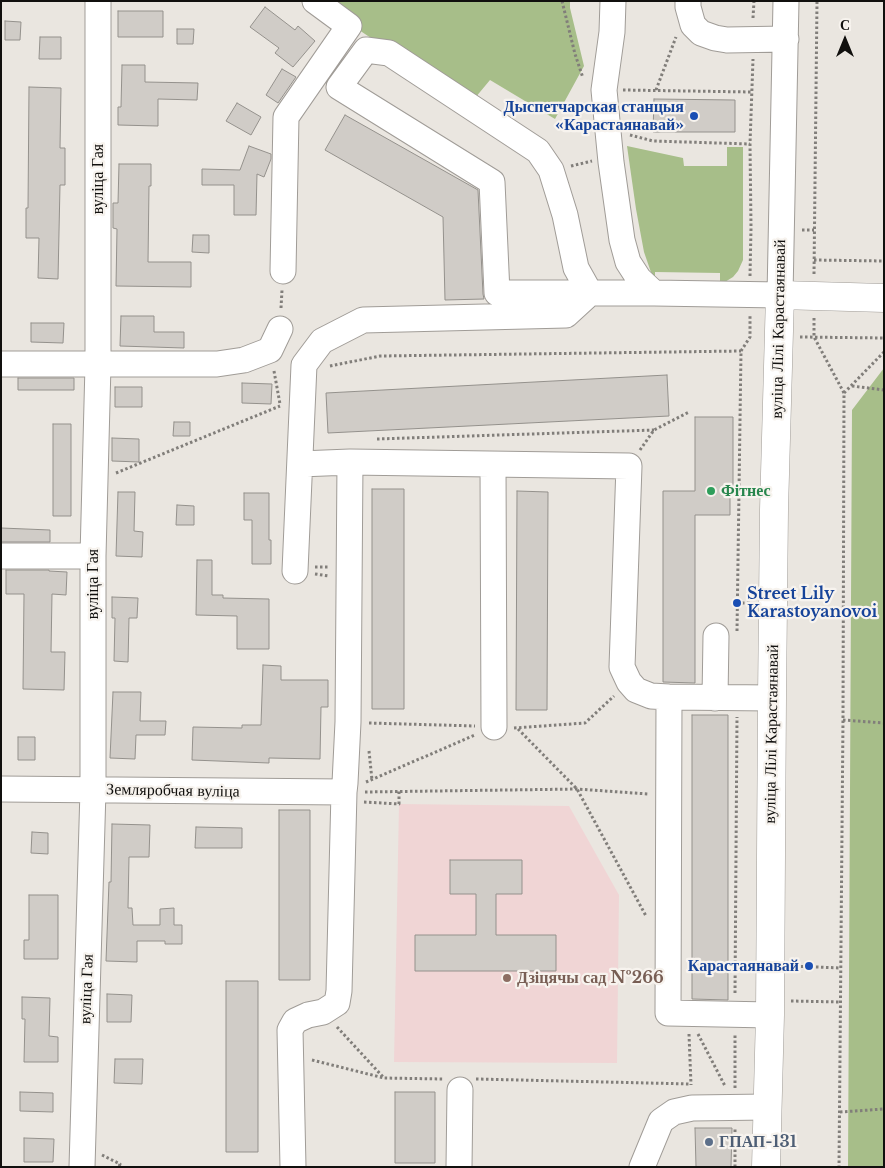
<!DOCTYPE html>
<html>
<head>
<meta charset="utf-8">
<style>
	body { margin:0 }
	#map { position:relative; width:885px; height:1168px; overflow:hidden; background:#eae6e0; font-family:"Libre Baskerville",serif }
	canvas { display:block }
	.frame { position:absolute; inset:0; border:2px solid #11100e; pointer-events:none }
	.north { position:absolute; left:820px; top:15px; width:50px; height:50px; -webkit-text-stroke:4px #f7f3ee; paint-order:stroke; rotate:0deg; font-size:14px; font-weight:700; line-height:20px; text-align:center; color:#11100e }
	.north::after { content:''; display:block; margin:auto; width:18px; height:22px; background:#11100e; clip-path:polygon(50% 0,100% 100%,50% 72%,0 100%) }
</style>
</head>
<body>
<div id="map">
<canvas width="885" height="1168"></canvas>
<div class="frame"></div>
<div class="north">С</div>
</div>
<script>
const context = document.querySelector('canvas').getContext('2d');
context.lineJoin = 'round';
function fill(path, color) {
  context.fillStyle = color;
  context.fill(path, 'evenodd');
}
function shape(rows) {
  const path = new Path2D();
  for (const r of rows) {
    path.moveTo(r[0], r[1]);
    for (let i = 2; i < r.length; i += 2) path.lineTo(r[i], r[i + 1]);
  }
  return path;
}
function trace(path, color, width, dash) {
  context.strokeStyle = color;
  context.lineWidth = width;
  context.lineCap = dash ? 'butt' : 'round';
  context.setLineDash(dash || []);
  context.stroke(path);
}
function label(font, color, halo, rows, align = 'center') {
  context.font = font + ' "Libre Baskerville",serif';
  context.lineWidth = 4.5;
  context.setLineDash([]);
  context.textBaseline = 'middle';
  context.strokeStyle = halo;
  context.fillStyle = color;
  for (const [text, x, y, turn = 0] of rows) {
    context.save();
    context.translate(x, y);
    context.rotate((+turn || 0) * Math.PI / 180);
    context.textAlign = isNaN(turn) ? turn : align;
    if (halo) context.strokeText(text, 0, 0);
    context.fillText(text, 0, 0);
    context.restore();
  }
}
fill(shape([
	[399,804,569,806,619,895,617,1063,394,1062]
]), '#f0d5d5');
fill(shape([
	[318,1,570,1,570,8,584,66,555,119,490,80,470,104,350,24],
	[627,146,683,158,684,166,727,166,727,147,743,147,743,260,738,271,733,277,720,285,720,273,655,272,655,284,644,252,636,209],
	[884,368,884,1167,848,1167,852,410]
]), '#a7be89');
const building = shape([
	[265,7,295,30,298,26,315,41,293,67,275,53,279,48,250,27,265,7],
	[118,11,163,11,163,37,118,37,118,11],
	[5,21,21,22,20,40,5,40,5,21],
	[177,29,194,29,193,44,177,44,177,29],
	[40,37,61,37,61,59,39,59,40,37],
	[122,65,145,65,145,82,198,83,197,100,158,99,158,126,118,125,118,107,121,107,122,65],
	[282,69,296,77,278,103,266,95,282,69],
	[29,87,61,88,60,148,65,148,65,185,60,185,58,279,38,278,39,238,26,238,26,208,28,208,29,87],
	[654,99,735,100,735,132,653,132,654,99],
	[237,103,261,117,251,135,226,121,237,103],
	[345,115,478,190,483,294,484,299,445,300,443,217,325,150,345,115],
	[249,146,271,154,271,159,264,177,257,174,256,215,234,215,234,185,202,185,202,169,240,170,249,146],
	[119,164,151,164,151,186,149,186,148,262,191,262,191,287,116,286,117,229,113,228,113,203,118,203,119,164],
	[193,235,209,235,209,253,192,252,193,235],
	[121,316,154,316,154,332,184,332,184,348,120,346,121,316],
	[31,323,64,323,63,343,31,342,31,323],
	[667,375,669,416,328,433,326,393,667,375],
	[18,378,74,378,74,390,18,390,18,378],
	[242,383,272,384,271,404,242,403,242,383],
	[115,387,142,387,142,407,115,407,115,387],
	[695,417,733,417,733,491,730,491,730,515,695,515,695,683,663,682,663,491,695,491,695,417],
	[174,422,190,422,190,436,173,436,174,422],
	[53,424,71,424,71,516,53,516,53,424],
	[112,438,139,439,139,462,112,461,112,438],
	[372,489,404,489,404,709,372,709,372,489],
	[517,491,548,492,547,710,516,710,517,491],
	[118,492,135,492,134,531,143,532,142,557,116,556,118,492],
	[244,493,269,493,269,540,271,540,271,564,252,564,252,520,244,520,244,493],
	[177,505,194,506,194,525,176,525,177,505],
	[1,528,50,530,50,542,1,542,1,528],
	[197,560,212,560,212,595,223,595,223,598,269,599,269,649,237,649,237,616,196,615,197,560],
	[6,570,49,570,49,571,67,572,66,595,52,594,51,652,65,652,64,690,23,689,24,594,6,594,6,570],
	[112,597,138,598,137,618,129,618,128,662,114,661,115,618,112,618,112,597],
	[263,665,281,666,281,680,328,680,328,707,321,707,320,759,269,758,269,763,192,760,193,727,242,728,242,725,261,725,263,665],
	[113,692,141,692,140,721,166,721,165,735,136,735,135,759,110,758,113,692],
	[692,715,728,715,728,1000,692,999,692,715],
	[18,737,35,737,35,760,18,760,18,737],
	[279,810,310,810,310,980,279,980,279,810],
	[112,824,150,825,149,857,129,857,128,908,132,908,133,925,160,925,160,909,174,908,174,925,182,925,182,944,165,944,165,941,137,941,137,962,106,961,109,882,111,882,112,824],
	[196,827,242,828,242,848,195,848,196,827],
	[32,832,48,833,48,854,31,853,32,832],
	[450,860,522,860,522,894,496,894,496,935,556,935,556,971,415,971,415,935,476,935,476,894,450,894,450,860],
	[29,895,58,895,58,959,24,959,24,940,29,940,29,895],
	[226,981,258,981,258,1152,226,1152,226,981],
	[107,994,132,995,131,1022,107,1022,107,994],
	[22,997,50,998,49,1036,58,1037,58,1062,24,1062,25,1019,22,1019,22,997],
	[115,1059,143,1059,142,1084,114,1083,115,1059],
	[20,1092,53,1093,53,1112,20,1111,20,1092],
	[395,1092,435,1092,435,1163,395,1163,395,1092],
	[695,1128,732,1128,731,1167,696,1167,695,1128],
	[24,1138,54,1139,53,1162,24,1162,24,1138]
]);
fill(building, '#d0ccc7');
trace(building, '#94918c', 1);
const minor = shape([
	[613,1,612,32,604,90,611,162,622,240,628,262,639,279,654,293],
	[688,1,688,7,693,25,701,33,715,38,727,40,786,39],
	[283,271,286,117,349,26,315,1],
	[1,364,217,364,244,360,270,350,280,329],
	[300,464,350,462,629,466,622,667,629,682,636,690,651,696,669,697,772,698],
	[493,465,494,727],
	[1,556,93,556],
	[295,571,304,365,322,341,363,320,566,315,590,293,576,268,565,215,551,170,538,151,389,53,366,50,339,87,492,182,497,293,654,293,780,295,786,1],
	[669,697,668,1013,770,1015],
	[715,698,716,636],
	[1,789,344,792],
	[82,1167,93,790,93,556,98,365,98,1],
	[293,1167,290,1030,295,1021,308,1015,323,1012,337,1003,339,991,344,792,345,783,348,722,350,462],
	[459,1167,460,1090],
	[642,1167,661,1121,674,1112,692,1108,767,1107]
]);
const major = shape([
	[766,1167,770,1015,772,698,774,510,780,295,884,298]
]);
trace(minor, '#a09c97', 27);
trace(major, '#a09c97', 29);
trace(shape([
	[562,1,575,54,583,78],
	[753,18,754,1],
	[623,90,752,92],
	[656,90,676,37],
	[630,135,653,141,750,144],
	[571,166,592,161],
	[802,230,814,230],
	[814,260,884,261],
	[814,274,817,1],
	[750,276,751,228,750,144,753,59],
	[281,308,282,290],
	[814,318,814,337,844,393,843,720,839,1167],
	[800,337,884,338],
	[330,366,380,356,741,351],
	[274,371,280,404],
	[852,386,884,390],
	[844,393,884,352],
	[377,439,654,430],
	[640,450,654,430,689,412],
	[116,473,280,406],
	[315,567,328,567],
	[315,574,329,576],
	[737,603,751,603],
	[737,631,741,351,750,337,750,314],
	[843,720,884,723],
	[369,723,475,726],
	[514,728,585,723,614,696],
	[518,729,577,789,646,916],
	[369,751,372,780],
	[366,782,475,735],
	[365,792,577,789,648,794],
	[364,802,399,804,399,791],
	[791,966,841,968],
	[735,993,737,717],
	[791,1001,841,1002],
	[337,1027,384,1078,444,1079],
	[689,1034,691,1085],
	[698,1034,725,1086],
	[312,1060,384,1078],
	[476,1079,691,1084],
	[735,1088,735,1034],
	[840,1112,884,1109],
	[102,1155,120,1164,119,1167],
	[735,1167,735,1127]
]), '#817e7a', 3, [2.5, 2.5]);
trace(minor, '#fff', 25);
trace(major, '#fff', 28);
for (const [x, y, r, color] of [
	[694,116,5,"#1a4fb4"],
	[711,491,5,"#2e9e5b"],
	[737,603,5,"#1a4fb4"],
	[809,966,5,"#1a4fb4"],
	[507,978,5,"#8d6e63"],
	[709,1142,5,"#5c6f8a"]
]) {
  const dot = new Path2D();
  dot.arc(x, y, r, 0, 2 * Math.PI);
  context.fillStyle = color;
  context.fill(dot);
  trace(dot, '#f7f3ee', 2);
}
label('bold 16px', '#164399', '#f7f3ee', [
	["Дыспетчарская станцыя",684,107],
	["«Карастаянавай»",684,125],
	["Street Lily",747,594,"left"],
	["Karastoyanovoi",747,612,"left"],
	["Карастаянавай",799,966]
], 'right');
label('16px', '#11100e', '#f7f3ee', [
	["вуліца Гая",98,179,-90],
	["вуліца Лілі Карастаянавай",779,329,-89],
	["вуліца Гая",93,584,-90],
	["вуліца Лілі Карастаянавай",772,734,-89],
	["Земляробчая вуліца",173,791,1],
	["вуліца Гая",87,989,-88]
]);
label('bold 16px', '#27864d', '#f7f3ee', [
	["Фітнес",721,491]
], 'left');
label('bold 16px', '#785e54', '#f7f3ee', [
	["Дзіцячы сад №266",517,978]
], 'left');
label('bold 16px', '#4e5e75', '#f7f3ee', [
	["ГПАП-131",719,1142]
], 'left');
</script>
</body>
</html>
